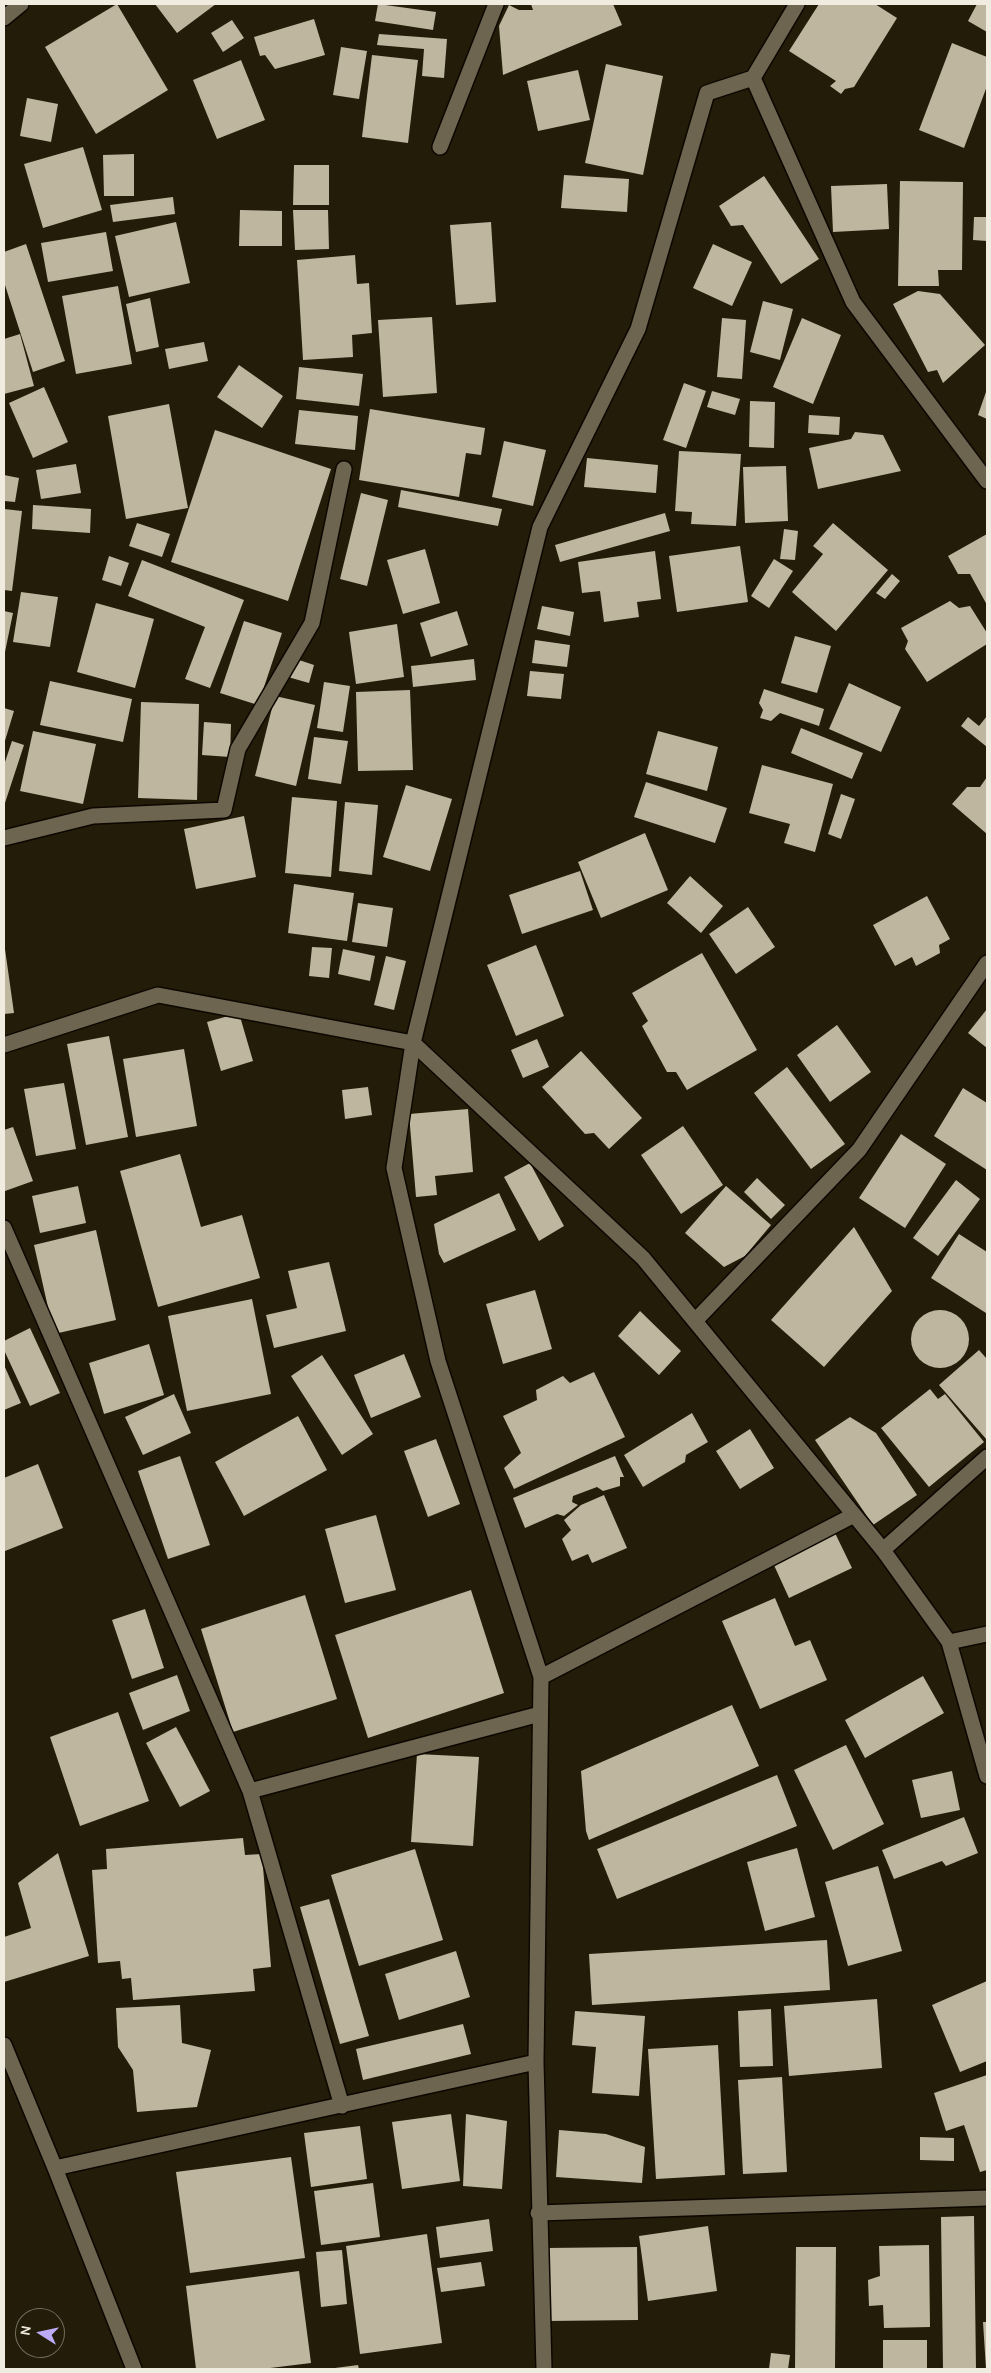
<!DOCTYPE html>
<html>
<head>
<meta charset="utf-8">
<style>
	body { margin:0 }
	#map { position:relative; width:991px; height:2373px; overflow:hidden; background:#231c09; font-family:Karla,sans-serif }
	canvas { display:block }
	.frame { position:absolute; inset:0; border:5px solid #f1ece0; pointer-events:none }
	.north { position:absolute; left:15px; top:2308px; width:50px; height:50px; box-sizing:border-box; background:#231c09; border:1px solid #756f5f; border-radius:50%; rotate:280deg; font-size:14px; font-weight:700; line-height:20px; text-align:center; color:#f1ece0 }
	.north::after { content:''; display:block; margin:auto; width:18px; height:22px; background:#bcaaf6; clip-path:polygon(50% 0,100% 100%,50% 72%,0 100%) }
</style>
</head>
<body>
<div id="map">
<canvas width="991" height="2373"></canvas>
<div class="frame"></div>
<div class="north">N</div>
</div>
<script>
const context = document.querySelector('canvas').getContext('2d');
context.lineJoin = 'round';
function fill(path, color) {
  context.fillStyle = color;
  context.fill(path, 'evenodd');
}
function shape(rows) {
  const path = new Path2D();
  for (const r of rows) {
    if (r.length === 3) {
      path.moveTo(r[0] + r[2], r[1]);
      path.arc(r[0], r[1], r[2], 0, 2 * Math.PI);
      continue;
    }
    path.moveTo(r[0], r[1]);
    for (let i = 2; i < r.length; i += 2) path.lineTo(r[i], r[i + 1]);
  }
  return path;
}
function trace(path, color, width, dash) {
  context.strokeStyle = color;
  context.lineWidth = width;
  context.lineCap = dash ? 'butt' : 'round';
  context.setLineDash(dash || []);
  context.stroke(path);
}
fill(shape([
	[117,4,168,90,96,134,45,47],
	[155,4,216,4,177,33],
	[378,4,436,12,433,30,375,21],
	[531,4,613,4,622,25,503,75,499,26,509,5,519,10,533,10],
	[819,4,875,4,897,18,854,87,845,89,841,94,830,86,836,81,789,51],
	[977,4,987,4,987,32,968,21],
	[314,19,325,55,275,69,265,55,260,56,254,37],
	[232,20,244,38,223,52,211,33],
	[379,34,447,39,444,78,422,76,424,49,377,45],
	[952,43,987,57,987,86,964,148,919,130],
	[341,47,367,51,359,99,333,95],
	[372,55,418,60,408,143,362,137],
	[241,60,265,120,217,139,193,80],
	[606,64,663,76,643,175,585,163],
	[578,70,590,120,538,131,527,81],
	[27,98,58,104,51,142,20,136],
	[83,147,102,210,43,228,24,164],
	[134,154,134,196,104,196,103,155],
	[294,165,329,165,329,205,293,205],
	[564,175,629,179,627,212,561,208],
	[764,176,819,259,781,284,743,225,731,226,719,206],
	[900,181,963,182,962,270,938,270,939,286,898,286],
	[887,184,889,229,833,232,831,186],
	[173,197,175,214,113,222,110,205],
	[240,210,282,211,282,246,239,246],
	[293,210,328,210,329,249,295,250],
	[974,217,987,217,987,241,973,240],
	[176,222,190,283,129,297,115,236],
	[491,222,496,302,456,305,450,225],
	[106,232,113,271,48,282,41,243],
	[26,244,65,361,33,372,4,282,4,252],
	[713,244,752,262,732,306,693,288],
	[355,255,357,284,369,283,372,333,352,335,353,357,303,360,297,260],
	[118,286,132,364,76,374,62,296],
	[918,291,940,294,985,345,943,383,937,370,928,372,893,304],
	[150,298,159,347,136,352,126,304],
	[763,301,793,309,780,360,750,352],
	[432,317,437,393,383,397,378,320],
	[722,318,746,320,742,379,717,377],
	[802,318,841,335,813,404,773,387],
	[20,334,34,386,4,394,4,339],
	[204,342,208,361,169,369,165,349],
	[239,365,283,396,262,428,217,397],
	[299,367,363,374,359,406,296,399],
	[684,383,706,391,686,448,663,440],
	[44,387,68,442,33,458,9,403],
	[987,389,987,419,978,415],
	[712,391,740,399,735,415,707,407],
	[750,401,775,402,774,448,749,447],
	[169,404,188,508,126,519,108,416],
	[370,409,485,428,481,455,466,453,459,497,359,480],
	[299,410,358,416,355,450,295,444],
	[809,415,840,417,839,435,808,433],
	[215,430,331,469,288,601,171,562],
	[855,432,883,435,901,471,818,489,809,448,851,439],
	[504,441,546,450,533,506,492,497],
	[679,451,741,454,736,526,691,524,692,512,675,511],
	[587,458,658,465,656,493,584,487],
	[76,464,81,493,41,499,36,470],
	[786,466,788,521,745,523,743,467],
	[4,475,19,478,15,502,4,501],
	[401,490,502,509,498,526,398,507],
	[361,493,388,500,367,586,340,579],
	[33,505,91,509,90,533,32,529],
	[4,509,22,511,12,591,4,590],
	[665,513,670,531,560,562,555,545],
	[137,523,170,534,162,557,129,546],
	[833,523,888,570,836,631,792,592,823,554,813,546],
	[784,529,798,531,795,560,780,559],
	[987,534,987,605,970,574,958,574,948,556],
	[740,546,748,602,677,612,669,556],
	[425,549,440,603,403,614,387,560],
	[655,551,661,599,637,602,639,617,604,622,600,591,582,593,578,562],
	[109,556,129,563,121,586,102,580],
	[774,559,793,571,769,608,751,596],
	[142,560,244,600,210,688,185,679,205,627,128,596],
	[892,574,900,581,885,599,876,593],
	[21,592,58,597,50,647,13,642],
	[950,601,959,608,970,606,987,633,987,644,927,682,905,649,908,641,901,628],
	[96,603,154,619,135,688,77,672],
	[542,606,574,612,570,636,537,629],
	[4,611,13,613,5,652,4,652],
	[457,611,468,645,431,657,420,623],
	[244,621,282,633,258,705,220,693],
	[397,624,404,677,356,684,349,632],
	[795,636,831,646,817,693,781,683],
	[535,640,570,645,567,667,532,663],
	[293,658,314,665,309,683,288,677],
	[474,659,476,680,413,687,411,666],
	[530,671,564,674,561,699,527,696],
	[50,681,132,699,123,742,40,725],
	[324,682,350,686,343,732,317,728],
	[849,683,901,707,881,752,829,729],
	[764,689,824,709,819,726,780,713,771,721,760,718,763,710,759,703],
	[410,690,413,770,358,771,356,692],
	[275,696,315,705,296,786,255,776],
	[141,702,199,704,197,800,138,798],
	[4,708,14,711,4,744],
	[987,716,987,747,961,726,968,717,979,726],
	[204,722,231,724,230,757,202,755],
	[801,728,863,753,852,779,791,753],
	[33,731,96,744,83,804,20,791],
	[658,731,718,747,707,791,646,774],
	[314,737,348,741,341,784,308,779],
	[12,741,24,745,4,806,4,765],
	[762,765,833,784,815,852,784,843,790,824,749,813],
	[987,777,987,834,952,804,967,787,980,787],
	[646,782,727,808,715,843,634,817],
	[406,785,452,799,430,871,383,857],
	[841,794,855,799,841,839,828,834],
	[292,797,337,801,331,877,285,873],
	[345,802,378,805,372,875,339,871],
	[244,816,256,877,196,889,184,829],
	[645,833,668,890,601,918,578,862],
	[580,871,593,910,522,934,509,895],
	[690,876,723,906,701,933,667,903],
	[294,884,354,893,347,941,288,933],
	[927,896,950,939,939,945,940,953,916,966,912,957,895,966,873,925],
	[358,903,393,908,387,947,352,942],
	[748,907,775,947,736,974,709,934],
	[4,942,14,1013,4,1014],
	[536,945,564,1016,516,1036,487,965],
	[312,947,332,948,329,978,309,976],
	[343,949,375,956,370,981,338,974],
	[702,953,757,1050,687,1090,676,1072,667,1072,642,1026,648,1021,632,993],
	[386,956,406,961,394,1010,374,1005],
	[987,1009,987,1048,968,1033],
	[239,1013,253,1061,221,1071,207,1022],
	[837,1025,871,1072,830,1102,797,1055],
	[109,1036,128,1137,86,1145,67,1044],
	[537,1039,549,1067,523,1078,511,1050],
	[184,1049,197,1126,136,1137,123,1059],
	[581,1051,642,1118,609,1149,594,1133,585,1134,542,1087],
	[787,1067,845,1144,811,1169,754,1093],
	[64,1083,76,1149,36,1156,24,1089],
	[368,1087,372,1115,345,1119,342,1090],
	[963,1088,987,1103,987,1170,934,1136],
	[468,1109,473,1172,435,1176,437,1195,416,1197,409,1114],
	[683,1126,723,1185,681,1214,641,1155],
	[13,1127,33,1181,5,1191,4,1130],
	[901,1134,946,1164,905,1228,859,1198],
	[180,1154,201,1227,242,1215,260,1278,158,1307,120,1171],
	[530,1163,564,1226,539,1241,504,1177],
	[757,1178,785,1205,771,1219,744,1192],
	[956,1180,980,1199,938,1256,913,1238],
	[78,1186,86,1223,40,1233,32,1196],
	[726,1186,771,1225,745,1256,724,1267,685,1233],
	[499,1193,516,1230,444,1263,439,1254,434,1224],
	[854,1227,892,1291,824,1367,771,1320],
	[96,1230,116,1320,54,1334,34,1245],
	[959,1234,987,1252,986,1313,931,1278],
	[329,1262,346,1331,274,1348,266,1315,297,1308,288,1271],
	[535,1290,552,1349,503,1364,486,1304],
	[252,1299,271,1394,187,1411,168,1316],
	[940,1339,29],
	[640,1311,681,1351,659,1375,618,1336],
	[30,1328,60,1393,30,1406,4,1350,4,1341],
	[149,1344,164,1395,104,1414,89,1363],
	[979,1350,987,1359,987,1440,939,1385],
	[404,1354,421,1397,371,1418,354,1375],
	[322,1355,373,1434,342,1455,291,1376],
	[4,1365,21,1403,4,1410],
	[594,1372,625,1437,514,1489,504,1468,521,1453,503,1416,537,1400,536,1390,563,1376,570,1383],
	[930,1389,938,1399,945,1394,984,1442,929,1487,881,1428],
	[174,1394,191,1433,143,1455,125,1417],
	[692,1413,708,1442,686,1455,685,1462,643,1487,624,1455],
	[298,1416,327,1470,244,1516,215,1462],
	[850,1417,876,1433,917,1495,873,1525,815,1440],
	[750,1429,774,1468,740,1489,716,1451],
	[436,1439,460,1504,428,1517,404,1451],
	[180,1456,210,1545,168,1559,138,1471],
	[615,1456,624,1477,620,1477,620,1486,603,1491,597,1487,573,1496,572,1502,578,1505,564,1516,557,1514,525,1528,513,1498],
	[38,1464,63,1528,5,1551,4,1478],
	[604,1495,627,1548,592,1563,588,1554,572,1561,562,1539,571,1530,564,1520,581,1505],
	[376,1515,396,1590,345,1603,325,1529],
	[835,1533,852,1568,789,1598,773,1563],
	[471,1590,504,1693,368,1738,335,1635],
	[305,1595,337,1699,233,1732,201,1629],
	[775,1598,795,1646,810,1640,827,1680,760,1709,722,1621],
	[145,1609,164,1668,132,1679,112,1620],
	[177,1675,190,1711,143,1730,129,1693],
	[923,1676,944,1713,865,1758,845,1720],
	[732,1705,759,1766,589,1840,586,1831,581,1771],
	[118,1712,149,1801,80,1826,50,1737],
	[176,1727,210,1791,180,1807,146,1743],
	[846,1745,884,1824,833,1850,794,1770],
	[417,1754,479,1757,473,1846,411,1842],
	[952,1771,960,1810,921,1818,912,1780],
	[777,1775,797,1826,617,1899,597,1849],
	[964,1817,978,1853,946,1866,942,1861,894,1879,882,1850],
	[243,1838,245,1855,262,1854,271,1967,253,1969,255,1991,133,2000,131,1978,122,1979,120,1961,98,1963,92,1870,107,1869,106,1849],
	[797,1848,815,1917,765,1931,747,1862],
	[415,1849,443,1940,359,1966,331,1875],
	[58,1853,89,1956,4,1982,4,1937,31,1928,18,1883],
	[878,1866,902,1951,848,1966,825,1882],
	[329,1899,369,2036,340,2044,300,1907],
	[827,1940,830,1990,592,2005,589,1954],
	[456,1951,470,1997,399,2020,385,1974],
	[987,1981,987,2061,960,2072,932,2005],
	[877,1999,882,2068,789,2076,784,2006],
	[180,2005,182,2043,211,2050,197,2107,137,2112,133,2070,118,2047,116,2008],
	[771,2009,773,2066,740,2067,738,2011],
	[575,2011,645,2016,639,2096,592,2093,596,2047,572,2045],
	[463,2024,471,2054,363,2080,356,2049],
	[718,2045,725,2175,656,2179,648,2049],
	[987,2075,987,2170,980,2172,964,2125,946,2131,934,2093],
	[782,2077,787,2172,743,2174,738,2080],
	[451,2114,460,2181,402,2189,392,2122],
	[466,2114,507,2121,502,2189,463,2186],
	[360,2126,367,2179,311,2187,304,2133],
	[559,2130,606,2134,645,2147,642,2183,556,2177],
	[920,2137,954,2138,954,2161,920,2160],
	[291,2157,305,2258,190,2273,176,2172],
	[373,2183,380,2237,321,2245,314,2191],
	[974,2216,976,2369,943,2369,941,2217],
	[489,2219,493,2251,440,2258,436,2227],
	[708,2226,717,2291,648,2301,639,2236],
	[427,2234,442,2343,360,2354,346,2246],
	[929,2245,930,2327,884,2328,883,2305,869,2306,868,2280,880,2276,879,2246],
	[637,2247,638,2320,548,2321,546,2248],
	[796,2247,836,2247,835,2369,795,2369],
	[342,2250,347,2304,321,2307,316,2252],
	[481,2262,485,2286,441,2292,437,2268],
	[299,2271,311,2363,262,2369,196,2369,186,2286],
	[983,2322,987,2322,987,2369,986,2369],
	[883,2340,927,2340,927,2369,883,2369],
	[771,2353,790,2355,788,2369,769,2369],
	[358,2365,359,2369,335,2369,335,2368]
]), '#bfb69f');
const lane = shape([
	[883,1550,987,1457]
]);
const street = shape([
	[797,4,753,78,853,302,987,481],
	[4,18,21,4],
	[440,147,496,4],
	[4,838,93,816,224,810,238,749,312,623,344,469],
	[4,1045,158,995,413,1043,643,1258,883,1550,949,1642,987,1776],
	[4,1228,250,1791,342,2106],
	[695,1321,859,1150,987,963],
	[949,1642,987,1634],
	[541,1677,854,1515],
	[250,1791,540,1714],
	[4,2045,55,2168,134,2369],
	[55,2168,536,2062],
	[538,2213,987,2198],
	[544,2369,536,2062,541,1677,438,1361,394,1168,413,1043,540,527,638,329,707,93,753,78]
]);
trace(lane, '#0d0700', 18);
trace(street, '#0d0700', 18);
trace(lane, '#6d6550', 15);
trace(street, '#6d6550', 15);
</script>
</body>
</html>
